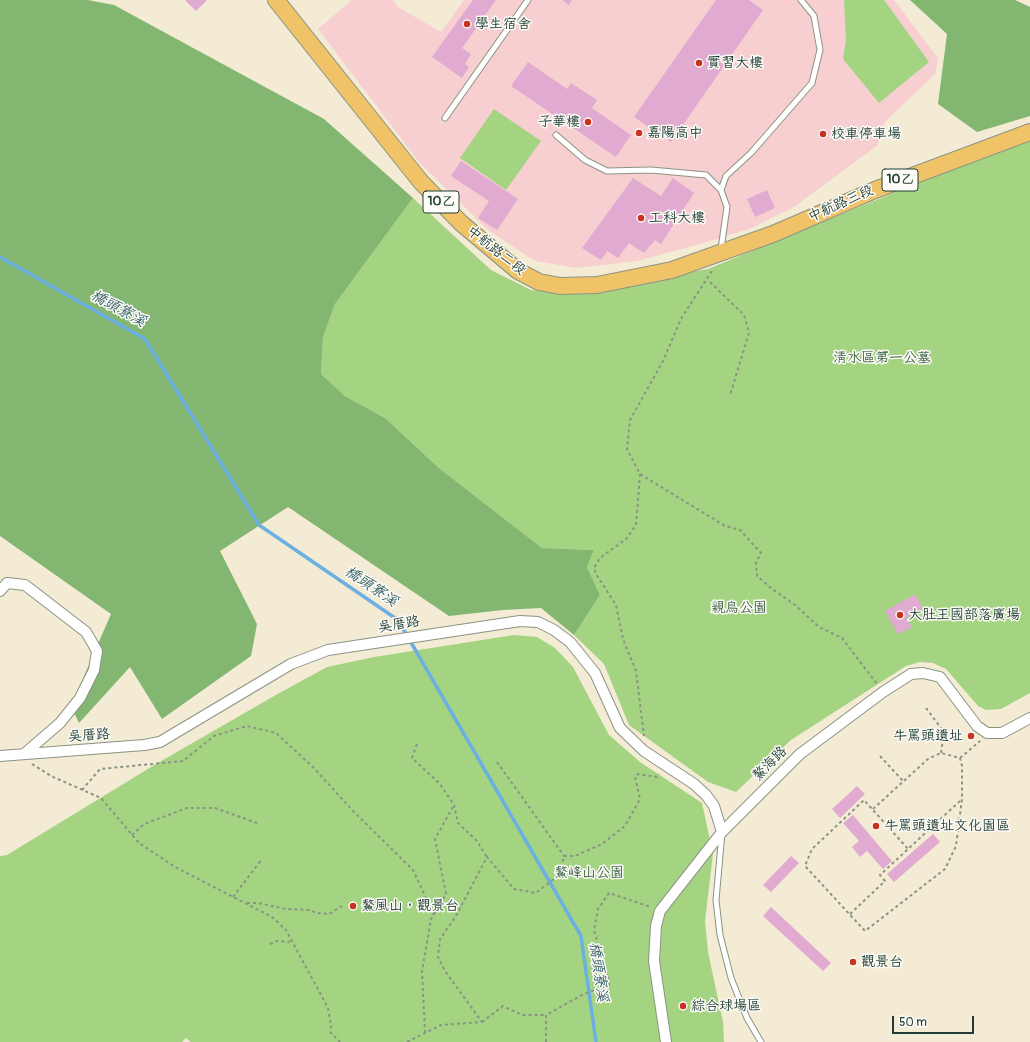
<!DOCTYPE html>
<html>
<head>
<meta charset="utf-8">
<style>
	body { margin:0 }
	#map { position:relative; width:1030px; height:1042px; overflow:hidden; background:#f4ebd5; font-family:Pangolin,sans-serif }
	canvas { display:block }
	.scale { position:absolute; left:892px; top:1016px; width:82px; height:18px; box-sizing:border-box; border:2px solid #1f3d34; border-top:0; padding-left:5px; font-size:12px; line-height:14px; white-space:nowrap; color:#1f3d34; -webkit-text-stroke:3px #fdfcf7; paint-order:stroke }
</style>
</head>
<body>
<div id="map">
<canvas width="1030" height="1042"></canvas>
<div class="scale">50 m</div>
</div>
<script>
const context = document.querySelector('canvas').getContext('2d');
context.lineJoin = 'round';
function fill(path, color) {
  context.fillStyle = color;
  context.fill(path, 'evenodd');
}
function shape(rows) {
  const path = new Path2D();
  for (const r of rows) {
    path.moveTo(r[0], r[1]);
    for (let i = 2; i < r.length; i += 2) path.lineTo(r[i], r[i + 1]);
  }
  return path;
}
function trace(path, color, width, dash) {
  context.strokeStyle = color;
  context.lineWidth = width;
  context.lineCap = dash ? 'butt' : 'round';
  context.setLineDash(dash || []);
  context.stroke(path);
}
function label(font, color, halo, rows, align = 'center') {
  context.font = font + ' Pangolin,"LXGW WenKai TC",sans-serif';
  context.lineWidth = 3;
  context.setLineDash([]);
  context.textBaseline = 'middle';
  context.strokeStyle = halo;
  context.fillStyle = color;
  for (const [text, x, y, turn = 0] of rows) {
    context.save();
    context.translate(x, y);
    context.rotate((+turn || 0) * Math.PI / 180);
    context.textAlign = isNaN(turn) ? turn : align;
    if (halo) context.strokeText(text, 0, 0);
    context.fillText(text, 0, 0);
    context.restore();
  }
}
fill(shape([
	[352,0,393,0,398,7,441,32,464,0,894,0,938,58,935,74,885,122,878,145,794,207,752,228,707,242,637,261,577,268,535,261,488,230,419,162,318,29]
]), '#f7cfd1');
fill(shape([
	[844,0,884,0,929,62,879,103,843,59,846,40],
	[494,109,541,141,506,190,460,158],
	[1030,137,1030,693,1001,709,986,710,978,706,946,669,933,663,920,662,906,666,791,740,736,792,708,782,629,725,604,664,574,635,600,595,587,567,594,550,542,548,439,468,385,418,345,396,321,374,323,337,335,304,413,198,491,270,531,290,573,293,708,269],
	[514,635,537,637,555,648,573,667,609,735,640,762,702,803,713,854,705,921,708,952,723,1022,724,1042,191,1042,186,1038,182,1042,0,1042,0,856,7,855,156,764,274,696,327,667,374,657]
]), '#a4d482');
fill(shape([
	[0,0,88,0,114,5,324,119,413,198,335,304,323,337,321,374,345,396,385,418,439,468,542,548,594,550,587,567,600,595,574,635,541,608,503,610,449,616,288,507,220,551,257,624,251,656,162,719,130,667,79,723,71,706,111,614,0,536],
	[910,0,1015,0,1030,7,1030,116,977,132,938,104,947,34]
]), '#83b670');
trace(shape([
	[0,257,145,339,259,525,398,620,581,936,596,1042]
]), '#6bb0e1', 3.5);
fill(shape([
	[185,0,207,0,196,11],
	[473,0,496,0,462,48,471,54,465,64,469,67,462,78,432,57],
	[562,0,572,0,569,5],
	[716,0,749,0,763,10,671,142,634,117],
	[528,62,567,89,571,83,597,100,592,108,631,135,616,157,511,86],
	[461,161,518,199,497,230,478,218,489,201,451,176],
	[633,178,661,196,673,178,694,193,661,244,655,240,644,253,629,243,618,258,607,251,601,260,582,248],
	[767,190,775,208,755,217,747,199],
	[915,594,923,608,906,618,912,627,898,634,885,611],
	[857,786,865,794,840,818,832,809],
	[853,815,892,861,883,869,867,851,860,857,852,847,859,841,843,823],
	[933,834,940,842,894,882,887,874],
	[791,856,799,863,771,892,763,885],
	[771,907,831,963,823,971,763,916]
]), '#e1aad1');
const lane = shape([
	[445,118,528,0],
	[556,135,585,160,607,171,651,170,706,175,721,190],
	[721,249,727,207,721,190,726,176,751,153,812,83,820,50,814,16,801,0],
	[722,833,716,900,720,935,731,978,747,1018,761,1042]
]);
const street = shape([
	[0,591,7,583,25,585,86,632,97,651,94,670,80,698,60,723,24,754],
	[0,756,144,745,160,742,291,664,328,650,520,621,538,622,554,630,570,642,595,673,620,728,644,751,694,784,706,795,714,806,722,832],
	[666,1042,654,961,656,926,660,911,722,832,800,754,883,692,911,674,923,673,940,677,977,726,987,733,1002,733,1030,718]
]);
const primary = shape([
	[276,0,421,182,461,223,518,271,539,282,560,286,597,285,672,270,773,234,875,190,1030,132]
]);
trace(lane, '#8a9484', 7);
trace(street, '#8a9484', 12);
trace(primary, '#8a9484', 18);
trace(shape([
	[712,271,682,317,663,361,630,420,627,449,640,474,725,526,740,530,761,553,756,563,757,576,771,588,795,605,819,627,842,638,877,684],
	[710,282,744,315,749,333,730,395],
	[640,474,636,525,626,539,600,558,594,568,596,574,616,605,623,639,636,671,644,736],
	[926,708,944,732,941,753],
	[417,744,412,758,440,784,454,805,458,823,476,840,487,857],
	[880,756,903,781],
	[960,758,980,741],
	[497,762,564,856],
	[32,764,51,776,101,798,139,843,175,867,272,917,286,930,328,1008,331,1026,330,1032,340,1042],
	[82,790,100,769,183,761,214,736,247,726,276,733,313,767,353,811,413,870,434,915],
	[873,809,928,759,941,753,960,758,962,766,962,799,956,846,945,869,865,931,805,866,812,849,864,800,908,849],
	[132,835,144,824,187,808,215,808,257,823],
	[564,856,575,856,602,844,625,826,640,799,635,777,638,774,657,777,659,774],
	[233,897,262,859],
	[247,903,258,903,286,909,309,910,317,913,329,914,342,906],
	[850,914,885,881,880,875,961,800],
	[270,944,277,941,293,942],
	[482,1022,503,1006,522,1015,546,1015],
	[425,1033,422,971,431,919,446,894,435,839,454,805],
	[407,1042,441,1025,482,1022,445,971,438,957,440,939,456,916,487,857,514,889,536,893,560,874,564,856],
	[546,1042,546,1015,584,994,609,985,609,981,594,930,598,909,609,893,651,907]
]), '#8a9484', 2, [3, 3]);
trace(lane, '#fff', 5);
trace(street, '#fff', 10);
trace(primary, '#f1c369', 16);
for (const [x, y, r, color] of [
	[467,24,4,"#c8321e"],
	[699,63,4,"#c8321e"],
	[588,122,4,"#c8321e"],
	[639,133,4,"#c8321e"],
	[823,134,4,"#c8321e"],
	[641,218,4,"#c8321e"],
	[900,615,4,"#c8321e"],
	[971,736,4,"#c8321e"],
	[876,826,4,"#c8321e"],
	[353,906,4,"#c8321e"],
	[853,962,4,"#c8321e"],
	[683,1006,4,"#c8321e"]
]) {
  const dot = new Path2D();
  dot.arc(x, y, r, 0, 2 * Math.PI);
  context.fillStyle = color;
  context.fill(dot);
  trace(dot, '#fdfcf7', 1.5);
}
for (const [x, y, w] of [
	[900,180,36],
	[441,202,36]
]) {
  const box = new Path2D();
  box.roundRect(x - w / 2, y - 11, w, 22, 3);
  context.fillStyle = '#fdfcf7';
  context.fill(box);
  trace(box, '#1f3d34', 1);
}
label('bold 13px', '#1f3d34', null, [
	["10乙",900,180],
	["10乙",441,202]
]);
label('14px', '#1f3d34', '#fdfcf7', [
	["學生宿舍",475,24],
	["實習大樓",707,63],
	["子華樓",580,122,"right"],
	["嘉陽高中",647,133],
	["校車停車場",831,134],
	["工科大樓",649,218],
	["大肚王國部落廣場",908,615],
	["牛罵頭遺址",963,736,"right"],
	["牛罵頭遺址文化園區",884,826],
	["鰲風山，觀景台",361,906],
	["觀景台",861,962],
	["綜合球場區",691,1006]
], 'left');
label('14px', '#1f3d34', '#fdfcf7', [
	["中航路三段",841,204,-24],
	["中航路二段",496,251,38],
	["吳厝路",399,625,-9],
	["吳厝路",89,736,-4],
	["鰲海路",770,764,-45]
]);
label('14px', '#406348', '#fdfcf7', [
	["清水區第一公墓",882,358],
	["親鳥公園",739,608],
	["鰲峰山公園",589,873]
]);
label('italic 15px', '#366068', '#fdfcf7', [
	["橋頭寮溪",118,309,29],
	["橋頭寮溪",371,587,34],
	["橋頭寮溪",598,972,82]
]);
</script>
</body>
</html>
